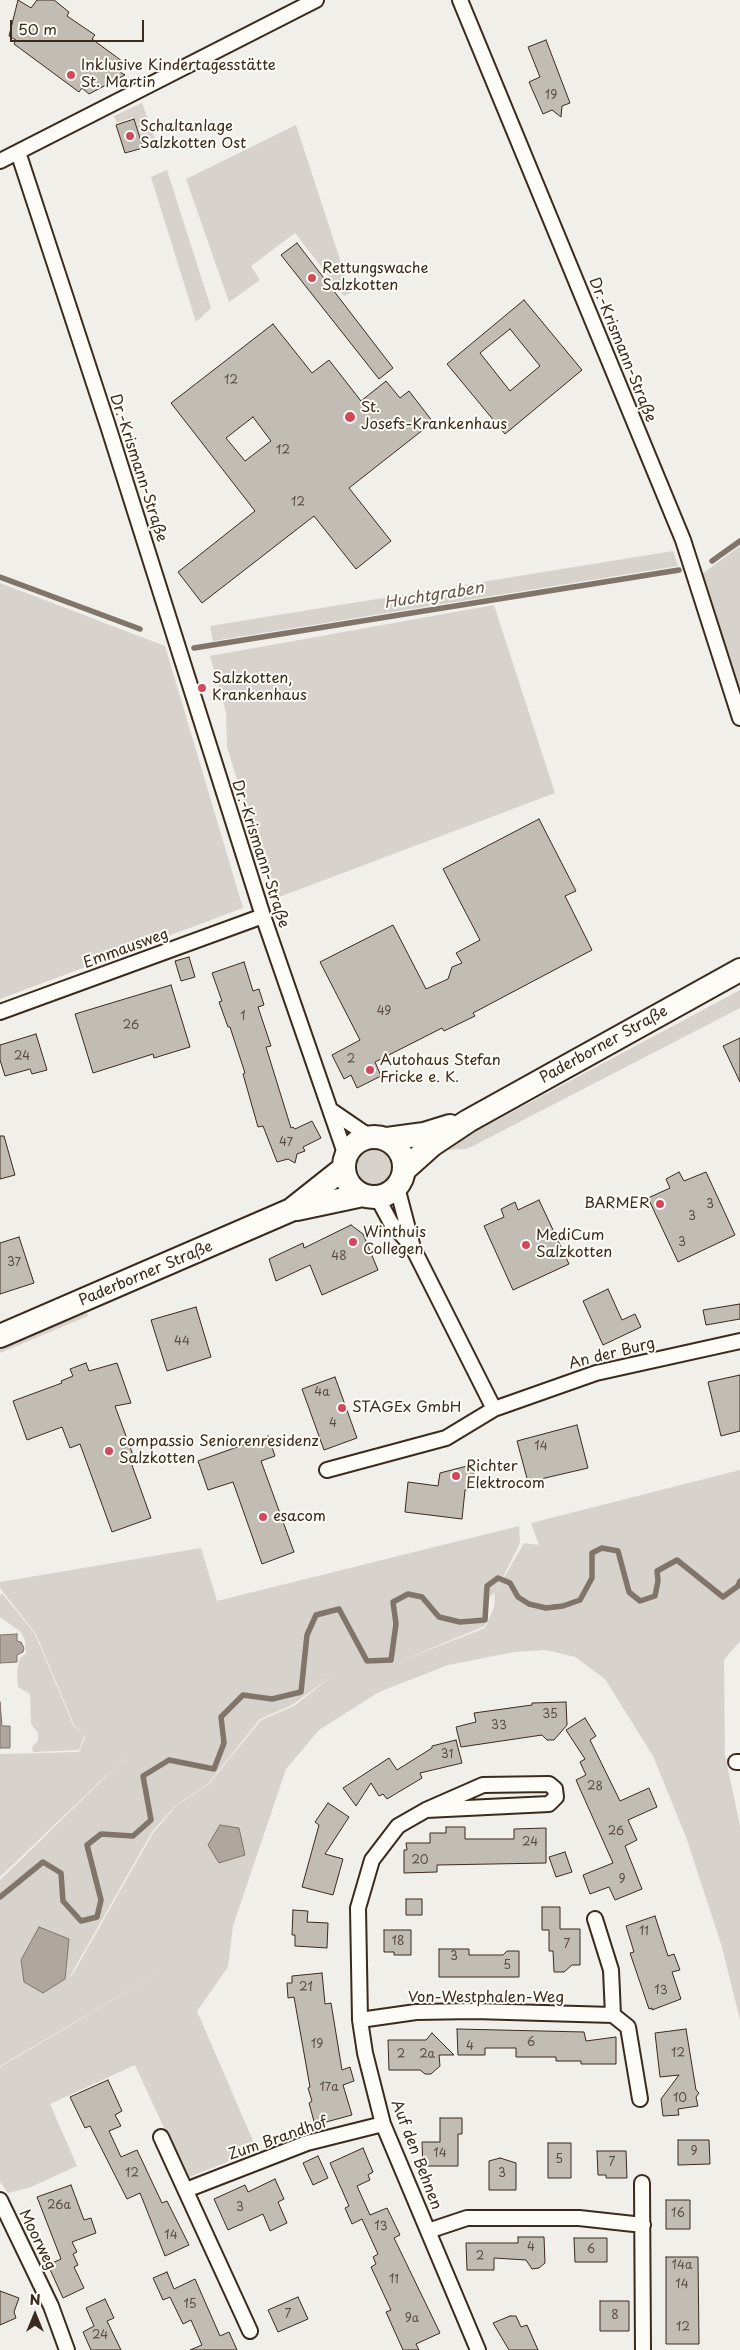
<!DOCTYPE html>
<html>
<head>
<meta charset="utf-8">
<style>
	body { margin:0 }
	#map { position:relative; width:740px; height:2350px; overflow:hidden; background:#f1efea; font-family:"Playpen Sans",sans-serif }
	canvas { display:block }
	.north { position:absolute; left:10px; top:2290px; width:50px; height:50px; -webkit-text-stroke:4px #fdfcf7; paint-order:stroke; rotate:0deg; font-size:14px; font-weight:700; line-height:20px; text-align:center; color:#3b2a1e }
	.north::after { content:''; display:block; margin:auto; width:18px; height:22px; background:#3b2a1e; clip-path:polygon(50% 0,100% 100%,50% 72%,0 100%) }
	.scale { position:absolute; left:10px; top:20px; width:134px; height:22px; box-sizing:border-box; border:2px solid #3b2a1e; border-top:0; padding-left:6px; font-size:15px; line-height:18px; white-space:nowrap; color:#3b2a1e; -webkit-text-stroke:4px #fdfcf7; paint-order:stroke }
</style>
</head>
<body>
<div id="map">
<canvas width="740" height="2350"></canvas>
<div class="north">N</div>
<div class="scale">50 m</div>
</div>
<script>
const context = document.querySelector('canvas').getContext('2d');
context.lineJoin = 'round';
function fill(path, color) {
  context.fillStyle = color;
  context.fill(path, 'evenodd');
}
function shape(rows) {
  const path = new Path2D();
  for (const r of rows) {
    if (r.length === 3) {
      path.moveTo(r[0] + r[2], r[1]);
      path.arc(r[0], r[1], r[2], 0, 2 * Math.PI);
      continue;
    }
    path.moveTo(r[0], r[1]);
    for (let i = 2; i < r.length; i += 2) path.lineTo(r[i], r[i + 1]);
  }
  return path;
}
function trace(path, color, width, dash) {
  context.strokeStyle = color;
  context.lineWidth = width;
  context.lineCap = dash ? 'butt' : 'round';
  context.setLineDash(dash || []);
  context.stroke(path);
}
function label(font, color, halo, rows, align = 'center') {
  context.font = font + ' "Playpen Sans",sans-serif';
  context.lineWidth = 4;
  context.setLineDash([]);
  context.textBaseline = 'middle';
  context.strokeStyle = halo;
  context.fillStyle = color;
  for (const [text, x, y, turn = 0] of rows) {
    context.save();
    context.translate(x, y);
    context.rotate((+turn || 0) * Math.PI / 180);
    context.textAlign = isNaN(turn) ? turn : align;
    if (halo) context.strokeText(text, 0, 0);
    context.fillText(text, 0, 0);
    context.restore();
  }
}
fill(shape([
	[142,103,157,144,144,148,134,117,117,123,114,116],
	[296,125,351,293,344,296,295,233,251,266,260,280,229,302,186,179],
	[167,170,211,308,196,322,151,177],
	[740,546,740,687,738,687,702,574],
	[673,551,678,566,213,641,210,626],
	[0,583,165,646,243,908,0,999],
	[494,605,555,793,274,899,227,747,226,712,210,656],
	[740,990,740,1008,475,1145,466,1149,441,1150],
	[374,1167,19],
	[87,1313,88,1316,0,1353,0,1347],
	[740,1470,740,1641,724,1660,725,1755,740,1826,740,2020,722,1947,686,1837,653,1756,605,1679,575,1657,546,1650,514,1652,448,1665,379,1692,319,1730,286,1769,233,1926,228,1967,197,2011,257,2150,187,2178,135,2065,50,2104,77,2166,31,2187,8,2193,0,2182,0,2067,177,1962,0,2066,0,1880,134,1749,0,1877,0,1754,79,1752,85,1737,74,1725,36,1634,0,1588,0,1582,201,1548,217,1601,519,1526,520,1543,495,1593,490,1596,485,1626,396,1663,485,1628,494,1607,495,1593,524,1543,539,1545,531,1523],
	[336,1673,294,1706,261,1720,208,1785,176,1806,153,1833,74,1972,69,1978,152,1832,175,1806,207,1785,260,1719,292,1705],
	[2,1593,35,1634,73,1725,84,1736,79,1750,33,1752,32,1747,38,1741,38,1733,31,1724,30,1694,18,1687,17,1670,20,1658,26,1653,25,1640,21,1632,0,1617,0,1596]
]), '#d7d2cc');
const water = shape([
	[17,1634,17,1641,21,1642,24,1648,23,1652,17,1655,17,1662,0,1663,0,1635,17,1634],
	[0,1702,2,1726,10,1726,10,1748,0,1748,0,1702],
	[220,1825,239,1828,245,1855,219,1863,208,1845,220,1825],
	[39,1927,69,1939,65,1979,43,1993,24,1982,21,1960,39,1927]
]);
fill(water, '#aea69f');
trace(water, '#80746b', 1);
trace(shape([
	[712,561,740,541],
	[0,577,140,629],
	[194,648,679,570],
	[0,1897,43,1862,61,1873,63,1901,81,1921,97,1917,101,1900,87,1845,101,1834,133,1836,151,1820,143,1776,169,1760,214,1769,224,1743,221,1717,243,1695,272,1699,301,1692,307,1635,316,1615,339,1609,367,1661,391,1660,396,1624,393,1602,408,1594,422,1597,439,1617,460,1622,485,1620,487,1586,498,1578,510,1583,518,1597,529,1604,546,1608,563,1606,580,1600,592,1578,592,1553,602,1548,618,1551,629,1592,640,1601,655,1596,658,1581,657,1571,677,1560,723,1597,738,1586,740,1581]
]), '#80746b', 5.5);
const building = shape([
	[18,0,31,8,37,0,54,0,69,12,67,16,95,35,92,39,126,64,120,72,125,75,89,94,82,88,79,92,14,44,16,40,9,36,18,0],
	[546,40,570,103,562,106,561,117,552,110,543,114,529,82,540,77,528,47,546,40],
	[134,119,143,148,125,153,116,125,134,119],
	[297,243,393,368,379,379,281,255,297,243],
	[524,300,582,370,505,434,447,364,524,300],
	[510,329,540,366,510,391,480,353,510,329],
	[273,324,312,373,329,360,361,401,386,381,400,398,409,391,433,422,349,488,391,541,356,569,314,516,202,603,178,572,255,511,171,403,273,324],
	[253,417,271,441,245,461,226,438,253,417],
	[539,819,576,891,565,896,592,950,473,1013,475,1016,444,1031,442,1028,375,1062,381,1076,357,1088,351,1075,344,1079,332,1055,360,1040,320,962,393,925,426,989,448,979,452,967,462,963,456,953,480,940,443,869,539,819],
	[189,957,195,977,181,981,175,961,189,957],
	[244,962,253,991,259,989,264,1005,258,1007,271,1046,266,1047,291,1128,293,1127,295,1129,312,1121,321,1138,303,1147,305,1151,297,1154,295,1163,288,1159,277,1162,263,1126,258,1127,243,1074,245,1073,230,1027,228,1027,219,1002,222,1001,212,973,244,962],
	[171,985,190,1047,154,1058,153,1054,93,1073,75,1014,171,985],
	[36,1034,47,1070,32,1074,30,1069,5,1076,0,1060,0,1045,36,1034],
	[740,1038,740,1082,723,1046,740,1038],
	[0,1136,4,1136,15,1175,0,1179,0,1136],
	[679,1172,684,1181,706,1172,735,1235,678,1262,648,1198,670,1188,666,1179,679,1172],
	[539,1200,569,1264,513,1290,484,1226,504,1217,501,1209,515,1202,518,1210,539,1200],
	[351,1225,363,1234,378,1270,322,1295,310,1265,276,1281,269,1259,303,1243,304,1248,351,1225],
	[19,1237,34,1283,0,1294,0,1243,19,1237],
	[608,1289,622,1320,635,1314,641,1327,603,1345,583,1301,608,1289],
	[740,1304,740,1319,706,1325,703,1310,740,1304],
	[196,1307,211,1357,167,1371,151,1320,196,1307],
	[86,1363,89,1371,117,1363,131,1403,115,1406,133,1455,129,1457,151,1518,112,1532,80,1444,70,1448,62,1427,27,1440,13,1401,62,1383,61,1381,73,1376,70,1369,86,1363],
	[740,1375,740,1431,721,1436,708,1382,740,1375],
	[335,1377,357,1438,324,1450,302,1389,335,1377],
	[577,1425,588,1468,528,1482,517,1441,577,1425],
	[268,1436,275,1456,261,1461,294,1552,262,1564,233,1482,208,1490,198,1461,268,1436],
	[471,1465,477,1488,465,1490,462,1519,405,1512,408,1482,438,1486,440,1473,471,1465],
	[566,1702,567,1725,554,1740,547,1740,542,1735,461,1747,456,1727,476,1722,474,1713,532,1705,532,1703,566,1702],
	[585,1718,596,1736,590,1740,620,1801,649,1788,657,1807,628,1820,637,1840,625,1846,642,1889,615,1900,609,1887,590,1894,583,1875,613,1863,576,1780,586,1775,580,1762,585,1759,566,1730,585,1718],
	[456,1740,462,1763,420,1773,422,1778,387,1799,383,1794,379,1796,371,1783,356,1806,343,1788,389,1758,397,1770,432,1748,432,1746,456,1740],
	[328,1803,349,1817,325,1854,343,1859,333,1895,302,1887,319,1825,315,1822,328,1803],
	[446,1827,465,1827,465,1839,514,1839,514,1829,546,1828,546,1863,437,1865,437,1872,404,1873,404,1850,407,1850,406,1843,430,1843,430,1833,446,1833,446,1827],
	[565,1852,572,1872,556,1877,549,1857,565,1852],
	[406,1899,422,1899,422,1915,406,1915,406,1899],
	[542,1907,560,1907,560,1929,580,1929,580,1965,572,1965,564,1972,554,1972,553,1951,549,1951,549,1930,542,1930,542,1907],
	[293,1910,308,1911,307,1922,328,1923,327,1948,295,1946,295,1935,292,1935,293,1910],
	[655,1916,668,1956,674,1954,680,1970,672,1972,681,1999,652,2010,652,2008,649,2009,630,1953,634,1952,626,1926,655,1916],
	[384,1930,411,1930,411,1955,394,1955,394,1952,384,1952,384,1930],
	[439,1949,469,1949,469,1955,503,1955,507,1951,519,1951,519,1977,439,1977,439,1949],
	[322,1973,325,2004,331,2003,342,2070,350,2067,354,2081,343,2085,352,2115,315,2125,309,2103,312,2101,308,2088,310,2087,294,1997,288,1998,287,1983,292,1983,292,1976,322,1973],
	[457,2029,584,2032,586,2041,616,2037,616,2064,581,2064,581,2061,556,2061,556,2057,516,2057,516,2048,485,2048,485,2055,458,2055,457,2029],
	[686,2029,696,2090,699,2093,696,2097,698,2106,678,2109,679,2115,663,2116,661,2099,679,2075,660,2077,655,2033,686,2029],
	[432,2033,454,2055,439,2055,440,2066,431,2074,425,2074,420,2070,389,2070,388,2040,426,2040,432,2033],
	[108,2080,122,2111,115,2115,121,2126,109,2131,121,2157,137,2150,162,2203,167,2201,189,2245,165,2256,140,2193,127,2199,90,2126,85,2128,70,2097,108,2080],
	[440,2118,462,2118,462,2134,458,2134,458,2166,423,2166,422,2142,440,2142,440,2118],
	[678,2140,709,2140,710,2164,678,2165,678,2140],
	[548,2143,571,2143,571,2178,548,2178,548,2143],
	[363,2148,373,2172,368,2175,370,2180,357,2186,370,2215,387,2208,400,2235,394,2238,440,2333,416,2344,419,2350,403,2350,386,2312,391,2310,371,2267,376,2264,373,2257,378,2254,362,2219,352,2224,345,2208,349,2206,330,2163,363,2148],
	[597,2151,626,2151,627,2178,606,2178,606,2175,598,2175,597,2151],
	[318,2156,328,2178,313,2185,303,2163,318,2156],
	[500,2158,516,2163,516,2190,489,2190,489,2161,500,2158],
	[275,2179,284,2199,278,2202,287,2223,270,2231,263,2214,228,2230,214,2199,245,2185,248,2192,275,2179],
	[71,2185,84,2220,91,2218,96,2233,72,2242,77,2252,73,2254,78,2265,74,2267,84,2288,63,2298,48,2265,61,2259,37,2197,71,2185],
	[666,2200,690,2200,690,2229,666,2229,666,2200],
	[518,2237,544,2237,545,2263,539,2268,532,2269,526,2260,494,2258,494,2270,467,2270,466,2243,518,2243,518,2237],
	[574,2238,607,2238,607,2262,575,2262,574,2238],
	[666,2257,698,2257,699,2344,666,2344,666,2257],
	[167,2272,174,2289,195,2279,220,2336,229,2332,237,2350,190,2350,202,2345,191,2320,183,2324,170,2297,163,2300,153,2278,167,2272],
	[0,2291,19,2298,14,2312,16,2318,0,2325,0,2291],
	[298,2297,308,2319,278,2332,268,2310,298,2297],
	[105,2299,114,2318,107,2321,121,2350,91,2350,83,2332,94,2326,86,2308,105,2299],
	[600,2301,629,2301,629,2331,600,2331,600,2301],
	[510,2316,516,2316,521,2327,527,2325,538,2350,509,2350,493,2323,510,2316]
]);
fill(building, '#c1bcb4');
trace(building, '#3b2a1e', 1);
const street = shape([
	[460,0,683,540,740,718],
	[18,152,108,426,263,916,346,1156],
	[0,161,316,0],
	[0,1012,263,916],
	[332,1111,370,1137],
	[397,1187,413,1248,494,1409],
	[377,1197,391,1223,411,1245],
	[327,1470,446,1438,494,1409,596,1373,740,1341],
	[736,1762,740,1762],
	[426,1810,549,1804,556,1797,555,1789,549,1784,483,1785,426,1810,398,1826,372,1860,358,1908,360,2020,365,2053,383,2124,478,2350],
	[595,1919,611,1970,613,2015,628,2027,640,2099],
	[360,2020,416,2012,474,2011,613,2015],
	[161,2137,250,2331],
	[642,2183,643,2350],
	[186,2190,307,2143,383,2124],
	[0,2200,51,2306,67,2350],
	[428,2231,467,2218,579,2218,643,2225]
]);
const primary = shape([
	[374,1167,30],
	[387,1139,424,1134,450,1126],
	[404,1170,432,1145,468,1121,740,970],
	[297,1209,363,1195],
	[0,1336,291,1210,344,1168]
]);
trace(street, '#3b2a1e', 18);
trace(primary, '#3b2a1e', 26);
trace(street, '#fdfcf7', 14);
trace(primary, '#fdfcf7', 22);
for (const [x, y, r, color] of [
	[71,75,5,"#d1495b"],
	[130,136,5,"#d1495b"],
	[312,278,5,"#d1495b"],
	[350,417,6,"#d1495b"],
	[202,688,5,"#d1495b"],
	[370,1070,5,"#d1495b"],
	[660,1204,5,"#d1495b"],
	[353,1242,5,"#d1495b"],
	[526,1245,5,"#d1495b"],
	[342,1408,5,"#d1495b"],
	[109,1451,5,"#d1495b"],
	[456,1476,5,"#d1495b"],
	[263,1517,5,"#d1495b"]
]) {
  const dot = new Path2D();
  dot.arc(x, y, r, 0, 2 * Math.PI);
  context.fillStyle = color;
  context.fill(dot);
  trace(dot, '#fdfcf7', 2);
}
label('12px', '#5c4e44', null, [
	["19",551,96],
	["12",231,381],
	["12",283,451],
	["12",298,503],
	["49",384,1012],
	["1",243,1017],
	["26",131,1026],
	["24",22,1057],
	["2",351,1060],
	["47",286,1143],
	["3",710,1205],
	["3",692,1217],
	["3",682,1243],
	["48",339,1257],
	["37",14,1263],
	["44",182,1342],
	["4a",322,1393],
	["4",333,1424],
	["14",541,1447],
	["35",550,1715],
	["33",499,1726],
	["31",447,1755],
	["28",595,1787],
	["26",616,1832],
	["24",530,1843],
	["20",420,1861],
	["9",622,1880],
	["11",644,1932],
	["18",398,1942],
	["7",567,1945],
	["3",454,1957],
	["5",507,1966],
	["21",306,1988],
	["13",661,1991],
	["6",531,2043],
	["19",317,2045],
	["4",470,2047],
	["12",678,2054],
	["2",401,2055],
	["2a",427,2055],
	["17a",329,2088],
	["10",680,2099],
	["9",694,2152],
	["14",440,2154],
	["5",559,2160],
	["7",612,2163],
	["12",132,2174],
	["3",502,2174],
	["26a",59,2206],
	["3",240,2208],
	["16",678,2214],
	["13",381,2227],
	["14",171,2236],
	["4",531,2248],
	["6",591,2250],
	["2",480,2257],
	["14a",682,2266],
	["11",394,2280],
	["14",682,2285],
	["15",190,2305],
	["7",288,2315],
	["8",615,2316],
	["9a",412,2319],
	["12",683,2328],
	["24",100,2336]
]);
label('15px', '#3b2a1e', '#fdfcf7', [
	["Inklusive Kindertagesstätte",81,66],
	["St. Martin",81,83],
	["Schaltanlage",140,127],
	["Salzkotten Ost",140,144],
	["Rettungswache",322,269],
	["Salzkotten",322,286],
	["St.",361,408],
	["Josefs-Krankenhaus",361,425],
	["Salzkotten,",212,679],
	["Krankenhaus",212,696],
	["Autohaus Stefan",380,1061],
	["Fricke e. K.",380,1078],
	["BARMER",650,1204,"right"],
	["Winthuis",363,1233],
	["Collegen",363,1250],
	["MediCum",536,1236],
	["Salzkotten",536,1253],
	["STAGEx GmbH",352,1408],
	["compassio Seniorenresidenz",119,1442],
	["Salzkotten",119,1459],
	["Richter",466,1467],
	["Elektrocom",466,1484],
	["esacom",273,1517]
], 'left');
label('15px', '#3b2a1e', '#fdfcf7', [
	["Dr.-Krismann-Straße",622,350,68],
	["Dr.-Krismann-Straße",138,468,72],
	["Dr.-Krismann-Straße",260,854,72],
	["Emmausweg",126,949,-20],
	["Paderborner Straße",604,1045,-29],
	["Paderborner Straße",146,1274,-23],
	["An der Burg",612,1354,-14],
	["Von-Westphalen-Weg",486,1998],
	["Zum Brandhof",278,2139,-19],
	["Auf den Behnen",416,2155,69],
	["Moorweg",37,2240,64]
]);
label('italic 16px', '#63554b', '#fdfcf7', [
	["Huchtgraben",434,596,-9]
]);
</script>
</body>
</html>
